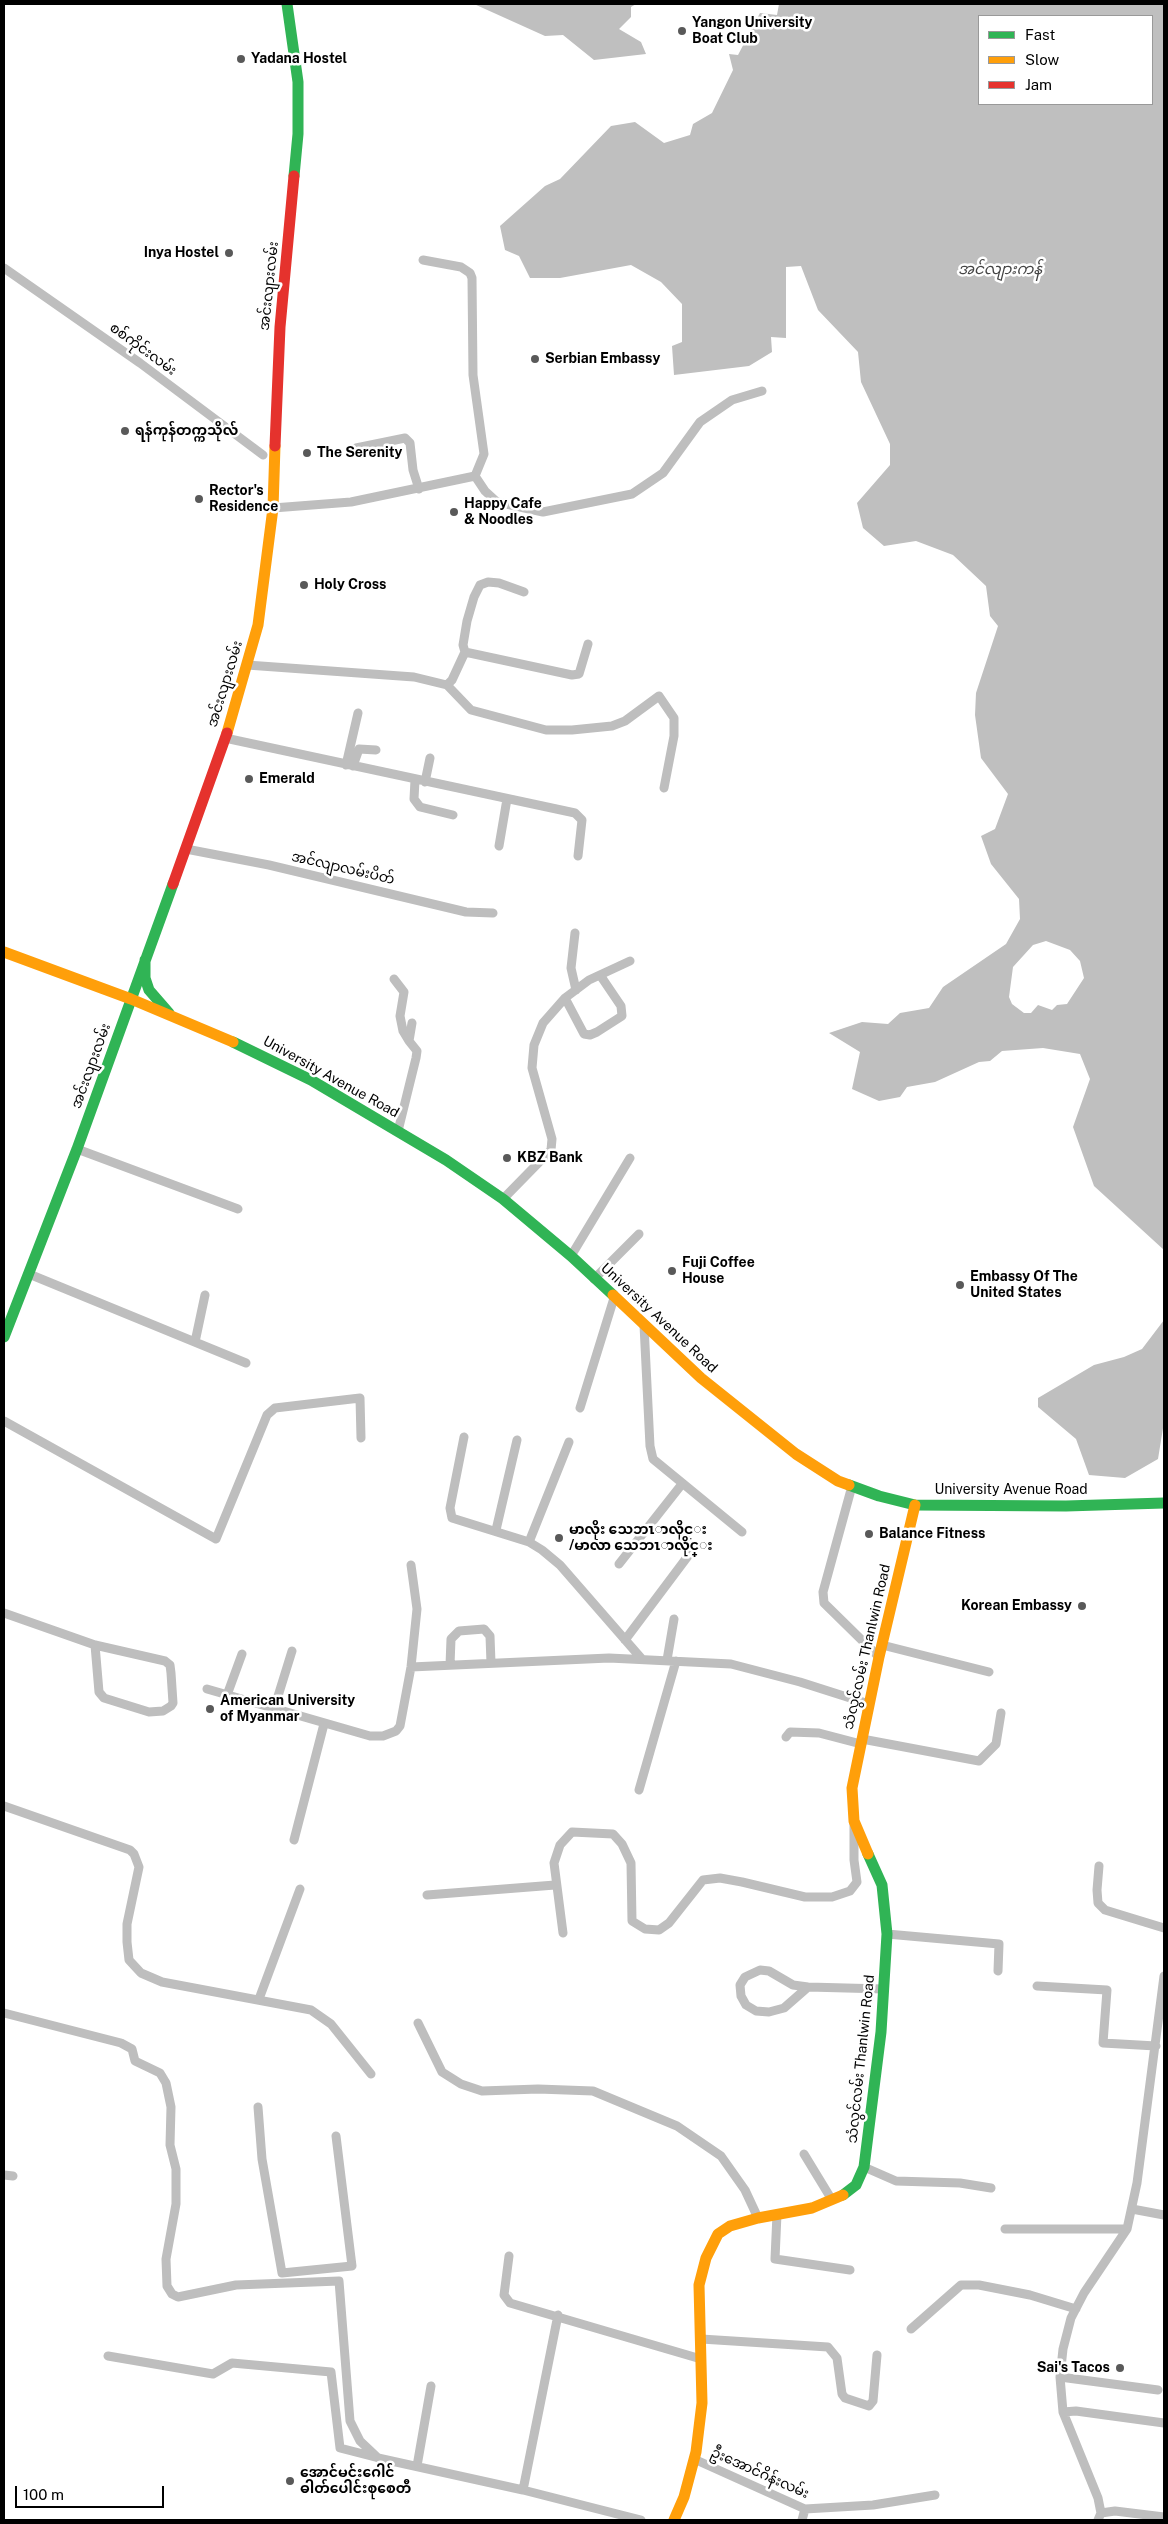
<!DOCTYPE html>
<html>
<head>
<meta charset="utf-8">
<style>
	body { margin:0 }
	#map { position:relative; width:1168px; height:2524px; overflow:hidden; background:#fff; font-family:"Public Sans",sans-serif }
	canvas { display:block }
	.frame { position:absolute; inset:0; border:5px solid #000; pointer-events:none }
	.legend { position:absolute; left:978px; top:15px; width:175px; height:90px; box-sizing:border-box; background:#fff; border:1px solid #999; margin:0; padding:6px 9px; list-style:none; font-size:15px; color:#000 }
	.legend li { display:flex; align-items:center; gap:10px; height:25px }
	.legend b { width:25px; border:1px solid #999 }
	.scale { position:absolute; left:15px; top:2486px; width:149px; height:22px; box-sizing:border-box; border:2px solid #000; border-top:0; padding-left:6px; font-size:15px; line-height:18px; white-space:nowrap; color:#000; -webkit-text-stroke:4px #fff; paint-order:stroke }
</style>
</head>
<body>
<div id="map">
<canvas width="1168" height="2524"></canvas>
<div class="frame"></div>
<ul class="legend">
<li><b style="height:6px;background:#30b455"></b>Fast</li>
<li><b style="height:6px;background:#ff9f0a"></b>Slow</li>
<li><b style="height:6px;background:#e5322d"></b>Jam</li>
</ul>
<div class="scale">100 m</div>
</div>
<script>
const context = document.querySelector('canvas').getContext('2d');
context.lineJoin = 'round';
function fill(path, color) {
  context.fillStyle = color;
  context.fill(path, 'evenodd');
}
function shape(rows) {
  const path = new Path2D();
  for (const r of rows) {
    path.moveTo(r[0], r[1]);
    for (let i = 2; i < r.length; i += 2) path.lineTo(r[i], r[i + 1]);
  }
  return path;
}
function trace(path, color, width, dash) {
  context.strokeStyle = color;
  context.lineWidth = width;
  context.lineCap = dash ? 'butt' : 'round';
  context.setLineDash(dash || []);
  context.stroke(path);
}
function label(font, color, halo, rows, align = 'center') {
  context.font = font + ' "Public Sans","Noto Sans Myanmar",sans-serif';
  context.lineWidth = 5;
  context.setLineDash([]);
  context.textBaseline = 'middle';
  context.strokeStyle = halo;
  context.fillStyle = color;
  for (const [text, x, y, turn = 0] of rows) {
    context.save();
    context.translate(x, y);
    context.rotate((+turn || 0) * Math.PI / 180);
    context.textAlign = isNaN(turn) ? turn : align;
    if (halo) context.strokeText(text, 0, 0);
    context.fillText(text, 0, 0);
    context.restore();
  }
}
fill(shape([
	[474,4,636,4,631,7,631,17,619,29,641,42,646,54,594,60,563,35,545,36],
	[779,4,1164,4,1164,1250,1094,1186,1073,1127,1090,1079,1080,1054,1043,1048,1002,1051,990,1061,979,1062,935,1082,907,1087,900,1097,879,1101,852,1089,860,1052,829,1033,862,1022,888,1024,900,1013,929,1008,943,987,1006,944,1020,919,1019,899,991,864,981,836,995,829,1008,794,981,758,975,715,976,693,998,626,990,616,986,586,953,555,916,541,884,546,863,528,857,503,890,465,890,444,861,382,858,352,818,310,801,266,786,267,786,338,771,337,772,352,749,366,674,375,672,346,682,342,682,304,661,282,631,265,560,278,530,278,519,256,505,250,500,226,545,186,560,179,611,126,635,122,664,143,690,135,693,124,712,113,733,70,729,54,738,55,760,13,777,15],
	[979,16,1152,16,1152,104,979,104],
	[1046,941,1070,950,1080,961,1084,978,1067,1004,1057,1005,1052,1010,1038,1005,1031,1013,1024,1013,1012,1004,1009,997,1013,967,1033,945],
	[1164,1320,1164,1422,1158,1459,1125,1478,1089,1475,1076,1439,1038,1407,1038,1398,1094,1365,1124,1357,1142,1349]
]), '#bfbfbf');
trace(shape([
	[4,268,140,363,263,455],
	[356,448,405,438,410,443,413,470,419,489],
	[475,476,485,491,497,502,543,512,632,494,663,473,700,422,732,400,762,391],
	[273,508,351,502,475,476,484,454,473,375,472,278,470,273,461,267,423,260],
	[465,652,463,645,467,621,474,597,480,585,488,582,499,583,524,592],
	[247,665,414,677,447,685,452,680,465,652,572,675,579,674,588,644],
	[447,685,471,710,546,730,572,730,612,726,625,721,659,696,674,718,674,736,664,788],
	[225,738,575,813,582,820,578,856],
	[346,765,358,713],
	[353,766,359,749,376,750],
	[415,780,414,799,420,807,453,815],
	[425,782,430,758],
	[499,846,507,799],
	[186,849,269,865,466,912,493,913],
	[575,933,571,968,576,990],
	[394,979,404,992,400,1016,403,1031,409,1041],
	[565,998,584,1034,590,1035,597,1032,622,1016,621,1006,600,975],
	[398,1131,416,1058,417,1051,409,1041,412,1023],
	[77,1149,238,1209],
	[503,1199,551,1150,552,1139,532,1068,534,1045,543,1023,565,998,589,980,630,961],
	[571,1256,630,1158],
	[29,1274,246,1363],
	[594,1279,639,1234],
	[644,1325,650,1446,653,1459,742,1532],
	[195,1342,205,1295],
	[580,1408,614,1298],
	[4,1421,216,1539,267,1415,275,1408,360,1398,361,1438],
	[464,1437,450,1508,452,1518,529,1542,542,1550,560,1565,641,1658],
	[852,1486,823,1592,824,1603,879,1657],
	[496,1530,517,1440],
	[529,1542,569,1442],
	[619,1564,682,1484],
	[4,1613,95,1645,165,1661,170,1665,171,1673,173,1703,171,1706,163,1711,149,1712,104,1698,99,1692,95,1645],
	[625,1640,691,1552],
	[882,1645,989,1672],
	[667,1660,674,1619],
	[450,1665,451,1639,459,1631,484,1629,490,1636,491,1663],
	[411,1667,609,1658,731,1664,800,1682,869,1704],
	[207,1689,370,1736,383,1736,396,1731,400,1726,411,1667,417,1609,411,1565],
	[227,1695,242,1654],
	[274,1709,292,1651],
	[786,1737,790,1732,819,1733,861,1744],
	[862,1739,979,1761,996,1744,1001,1713],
	[639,1790,676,1661],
	[4,1806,130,1850,134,1854,139,1867,127,1924,127,1942,129,1960,141,1973,162,1982,311,2010,331,2024,371,2074],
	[294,1840,324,1724],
	[1099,1866,1097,1890,1098,1903,1105,1910,1164,1928],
	[427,1895,555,1885],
	[563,1933,554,1863,560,1845,572,1832,613,1834,622,1844,631,1863,632,1921,645,1929,659,1930,669,1923,703,1880,720,1878,742,1882,805,1897,832,1897,850,1891,857,1882,854,1860,854,1824],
	[887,1934,999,1944,998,1971],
	[1037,1986,1107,1990,1103,2043,1156,2046],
	[808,1987,784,2008,769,2012,756,2011,746,2005,741,1996,740,1985,745,1977,760,1970,769,1971,793,1985,808,1987,884,1989],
	[259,1999,300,1889],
	[4,2013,121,2043,132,2049,135,2061,160,2073,166,2083,171,2107,170,2145,176,2169,176,2204,166,2259,167,2286,172,2294,178,2297,236,2285,339,2281,350,2421,360,2441,378,2458,523,2490,641,2520],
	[418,2023,442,2072,461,2084,482,2091,538,2089,593,2091,677,2126,721,2156,745,2190,758,2218],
	[258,2107,262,2159,282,2273,352,2266,336,2136],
	[804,2154,832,2200],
	[864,2167,896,2181,960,2183,991,2188],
	[4,2175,13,2176],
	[1132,2209,1164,2215],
	[777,2214,775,2259,850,2270],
	[1005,2229,1127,2229],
	[509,2256,504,2295,510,2303,701,2359],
	[911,2329,961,2285,979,2285,1030,2295,1076,2309],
	[701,2339,828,2347,837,2358,842,2394,845,2398,869,2406,873,2401,877,2355],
	[108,2356,213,2374,232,2363,331,2372,340,2448,375,2457],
	[1060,2377,1158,2390],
	[1063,2412,1076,2411,1164,2423],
	[694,2459,805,2509,873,2505,935,2495],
	[417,2466,431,2386],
	[523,2490,558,2315],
	[1101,2513,1115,2511,1164,2517],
	[802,2520,805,2509],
	[1098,2520,1101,2513,1098,2498,1063,2412,1060,2377,1063,2349,1071,2318,1084,2293,1127,2229,1137,2183,1164,1976]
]), '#bebebe', 9);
trace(shape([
	[287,4,298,82,298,134,294,176],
	[145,960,145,978,149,990,169,1013],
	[233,1042,311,1080,446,1160,503,1199,571,1256,613,1295],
	[4,1337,77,1149,173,884],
	[849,1485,879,1496,915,1505,1066,1506,1164,1503],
	[843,2195,856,2185,864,2167,881,2032,887,1934,882,1885,868,1854]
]), '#30b455', 11);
trace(shape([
	[227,733,258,625,273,508,275,446],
	[4,952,131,999,233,1042],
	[613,1295,701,1378,796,1454,838,1481,849,1485],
	[868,1854,854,1821,852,1788,879,1657,915,1505],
	[674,2520,684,2497,696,2452,702,2403,699,2285,706,2258,718,2234,730,2226,758,2218,812,2208,843,2195]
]), '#ff9f0a', 11);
trace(shape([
	[275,446,280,327,294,176],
	[173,884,227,733]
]), '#e5322d', 11);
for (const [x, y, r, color] of [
	[682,31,5,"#595959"],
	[241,59,5,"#595959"],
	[229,253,5,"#595959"],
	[535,359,5,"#595959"],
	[125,431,5,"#595959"],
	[307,453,5,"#595959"],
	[199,499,5,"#595959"],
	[454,512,5,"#595959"],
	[304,585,5,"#595959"],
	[249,779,5,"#595959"],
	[507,1158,5,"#595959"],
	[672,1271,5,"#595959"],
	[960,1285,5,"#595959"],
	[869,1534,5,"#595959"],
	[559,1538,5,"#595959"],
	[1082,1606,5,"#595959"],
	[210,1709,5,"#595959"],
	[1120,2368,5,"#595959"],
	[290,2481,5,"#595959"]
]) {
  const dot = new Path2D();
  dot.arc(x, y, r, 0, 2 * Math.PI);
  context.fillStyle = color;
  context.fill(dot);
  trace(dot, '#fff', 2);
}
label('bold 14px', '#000', '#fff', [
	["Yangon University",692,23],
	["Boat Club",692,39],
	["Yadana Hostel",251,59],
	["Inya Hostel",219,253,"right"],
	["Serbian Embassy",545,359],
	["ရန်ကုန်တက္ကသိုလ်",135,431],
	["The Serenity",317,453],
	["Rector's",209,491],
	["Residence",209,507],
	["Happy Cafe",464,504],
	["& Noodles",464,520],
	["Holy Cross",314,585],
	["Emerald",259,779],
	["KBZ Bank",517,1158],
	["Fuji Coffee",682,1263],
	["House",682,1279],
	["Embassy Of The",970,1277],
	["United States",970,1293],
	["မာလိုး သေဘၤာလိုင္း",569,1530],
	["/မာလာ သေဘၤာလိုင္း",569,1546],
	["Balance Fitness",879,1534],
	["Korean Embassy",1072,1606,"right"],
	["American University",220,1701],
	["of Myanmar",220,1717],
	["Sai's Tacos",1110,2368,"right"],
	["အောင်မင်းဂေါင်",300,2473],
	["ဓါတ်ပေါင်းစုစေတီ",300,2489]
], 'left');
label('14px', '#000', '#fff', [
	["အင်းလျားလမ်း",269,286,-84],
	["စစ်ကိုင်းလမ်း",143,349,36],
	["အင်းလျားလမ်း",225,684,-73],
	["အင်လျာလမ်းပိတ်",343,868,13],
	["အင်းလျားလမ်း",91,1066,-70],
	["University Avenue Road",331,1077,29],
	["University Avenue Road",659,1318,43],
	["University Avenue Road",1011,1490],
	["သံလွင်လမ်း Thanlwin Road",867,1647,-77],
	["သံလွင်လမ်း Thanlwin Road",861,2059,-84],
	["ဦးအောင်ဂိန်းလမ်း",760,2473,24]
]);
label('italic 15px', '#444', '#fff', [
	["အင်လျားကန်",1000,269]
]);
</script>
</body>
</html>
